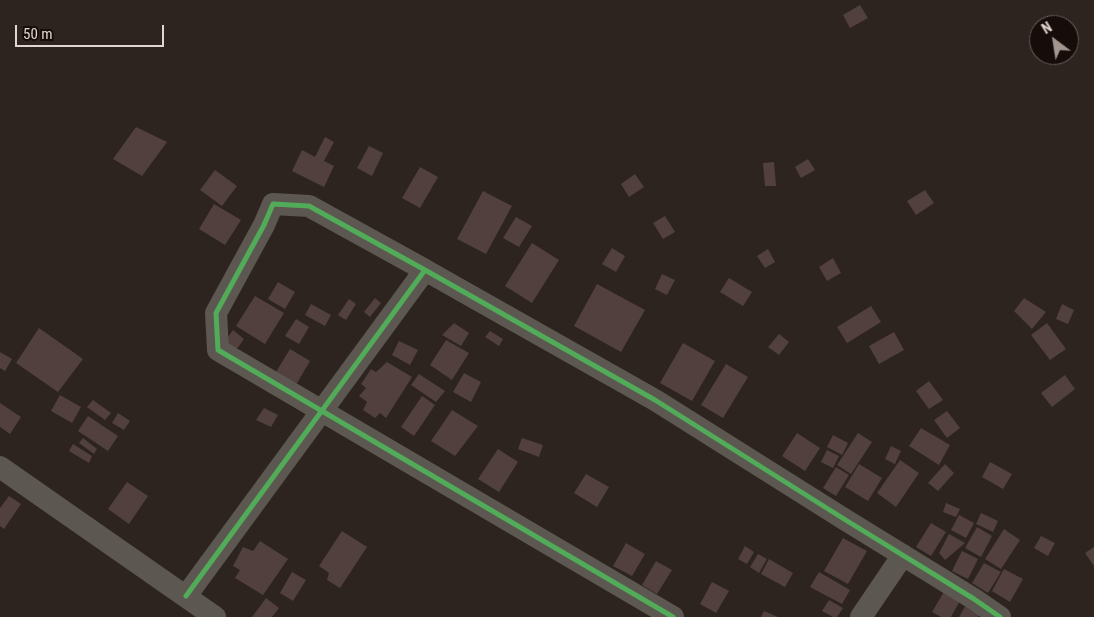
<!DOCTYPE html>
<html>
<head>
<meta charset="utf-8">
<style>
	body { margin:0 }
	#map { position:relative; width:1094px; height:617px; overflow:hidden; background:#2e241f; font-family:"Roboto Condensed",sans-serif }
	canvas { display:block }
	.north { position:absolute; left:1029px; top:15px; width:50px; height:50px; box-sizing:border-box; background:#160d0a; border:1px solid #685d59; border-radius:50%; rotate:329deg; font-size:14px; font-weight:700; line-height:20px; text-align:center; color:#e2d4cf }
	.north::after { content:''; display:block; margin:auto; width:18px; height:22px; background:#a39691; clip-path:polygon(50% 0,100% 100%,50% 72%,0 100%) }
	.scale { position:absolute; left:15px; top:25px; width:149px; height:22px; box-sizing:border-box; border:2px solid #e2d4cf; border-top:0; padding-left:6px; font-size:15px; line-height:18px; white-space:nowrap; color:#e2d4cf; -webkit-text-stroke:4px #160d0a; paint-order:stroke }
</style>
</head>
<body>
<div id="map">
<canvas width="1094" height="617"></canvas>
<div class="north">N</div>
<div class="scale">50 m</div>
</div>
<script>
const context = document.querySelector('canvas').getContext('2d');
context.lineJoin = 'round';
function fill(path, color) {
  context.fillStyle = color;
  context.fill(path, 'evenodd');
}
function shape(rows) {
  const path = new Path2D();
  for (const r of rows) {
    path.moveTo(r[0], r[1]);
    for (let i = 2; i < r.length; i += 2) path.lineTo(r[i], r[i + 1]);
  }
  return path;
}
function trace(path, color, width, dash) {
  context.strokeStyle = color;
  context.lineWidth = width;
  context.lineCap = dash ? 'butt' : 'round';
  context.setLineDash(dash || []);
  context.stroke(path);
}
fill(shape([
	[860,5,868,18,850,28,843,15],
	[136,127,167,142,142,176,113,159],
	[325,137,334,142,324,161,334,166,324,187,292,171,302,150,315,157],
	[369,146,383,153,372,176,357,168],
	[808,159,815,170,801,178,795,167],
	[774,162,776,186,765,186,763,163],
	[420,167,438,177,420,208,402,198],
	[215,170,237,186,222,206,200,190],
	[635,174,644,187,629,197,621,184],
	[925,190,934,203,916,215,907,201],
	[483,191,512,206,486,254,457,239],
	[214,204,241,220,225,245,199,229],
	[665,216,675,232,663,239,653,223],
	[516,217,532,226,519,247,503,238],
	[532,243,559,260,532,303,505,286],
	[612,248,625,256,616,272,602,264],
	[768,249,775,262,765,268,757,256],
	[833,258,841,273,827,281,819,267],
	[662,274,675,280,667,295,655,289],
	[729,278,752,292,743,306,720,292],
	[278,282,295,292,285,309,268,299],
	[597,284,645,310,621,352,574,326],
	[255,296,284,313,265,344,236,326],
	[375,298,381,303,370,317,364,312],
	[1024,298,1046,312,1032,329,1014,311],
	[349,299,356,304,346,320,338,315],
	[311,304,331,315,325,326,305,315],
	[1062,304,1074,310,1068,324,1056,319],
	[871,306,881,322,847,343,837,327],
	[296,319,309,327,299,344,285,336],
	[454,323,469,333,461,346,442,335],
	[1047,323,1066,349,1050,360,1031,335],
	[39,328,83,359,58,392,16,363],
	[233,330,244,339,234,353,223,344],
	[490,331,503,339,499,346,485,337],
	[894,332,904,350,879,364,869,346],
	[779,334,789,342,779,355,768,347],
	[446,340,469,353,452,380,430,365],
	[399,341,418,350,410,365,392,355],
	[683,343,715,361,692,401,660,383],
	[290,349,310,361,296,385,276,372],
	[0,352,12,359,5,371,0,368],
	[387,362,412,377,386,418,380,413,375,418,363,410,367,402,359,396,366,388,361,384,371,369,376,372],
	[726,364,748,377,723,418,701,405],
	[464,373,481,382,471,402,453,392],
	[419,374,445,391,436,402,411,385],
	[1065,375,1075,389,1052,407,1041,393],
	[929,381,943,400,929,409,916,391],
	[60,395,81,407,72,423,51,411],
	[422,396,435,405,414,436,401,427],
	[93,400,111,413,105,420,87,407],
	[0,403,21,417,10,434,0,427],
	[264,408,278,415,271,427,256,420],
	[452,410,478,426,455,456,431,441],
	[947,411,960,428,947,438,934,420],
	[118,413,130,421,124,430,112,423],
	[88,416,118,436,108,451,78,431],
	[921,428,950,445,939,465,909,446],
	[797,433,820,448,805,471,782,456],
	[858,433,872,442,851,474,837,465],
	[833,435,848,443,842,455,827,447],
	[83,438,97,449,94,454,79,443],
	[522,438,543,445,539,457,518,449],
	[73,444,92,456,89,463,69,451],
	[891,446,901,451,895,464,885,459],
	[498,449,518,462,499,492,478,479],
	[827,450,839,456,833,468,821,462],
	[900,460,919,473,896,507,877,493],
	[990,462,1012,474,1003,489,982,477],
	[859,464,882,478,868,501,845,487],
	[945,464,954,473,938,491,928,483],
	[836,467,849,475,836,496,823,488],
	[586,474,609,487,597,507,574,493],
	[127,482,148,496,129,524,108,509],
	[9,496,21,504,4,529,0,526,0,508],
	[946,503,960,509,956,517,943,512],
	[981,513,998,521,993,532,976,524],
	[959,515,974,523,966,538,951,530],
	[931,523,946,532,931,556,916,547],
	[977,527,992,536,981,557,965,548],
	[1004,529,1020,540,1001,569,985,559],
	[342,531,367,547,340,588,327,580,329,573,319,566],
	[949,534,965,543,945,560,939,553],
	[1041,536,1055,543,1048,556,1034,548],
	[843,538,867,551,848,584,824,571],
	[260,541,288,559,263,595,235,578,240,570,233,566,243,547,253,551],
	[626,543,645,554,632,576,613,566],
	[745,546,754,552,747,564,738,559],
	[1094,547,1094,566,1085,553],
	[962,551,978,559,968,579,952,571],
	[758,554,767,559,759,573,750,567],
	[769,559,793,573,785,587,761,574],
	[656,561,672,570,657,594,642,585],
	[984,563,1001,572,988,593,972,583],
	[1004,569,1023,579,1010,602,992,591],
	[292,572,306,580,293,601,280,593],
	[819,572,850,590,842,604,810,587],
	[712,582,729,591,716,613,700,604],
	[945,590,961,599,951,617,941,617,932,612],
	[266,598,279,608,272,617,252,617],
	[829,600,843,608,837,617,833,617,822,611],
	[967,603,981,611,978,617,959,617],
	[764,611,778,617,761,617]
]), '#51403d');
trace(shape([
	[425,270,309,206,273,204,264,225,216,313,218,350,673,617],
	[0,467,215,617],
	[186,596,425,270,655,400,844,519,974,599,1000,617],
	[861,617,903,555]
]), '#5c5750', 22);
trace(shape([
	[425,270,309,206,273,204,264,225,216,313,218,350,673,617],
	[186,596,425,270,655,400,844,519,974,599,1000,617]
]), '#51ab58', 5);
</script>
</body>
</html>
